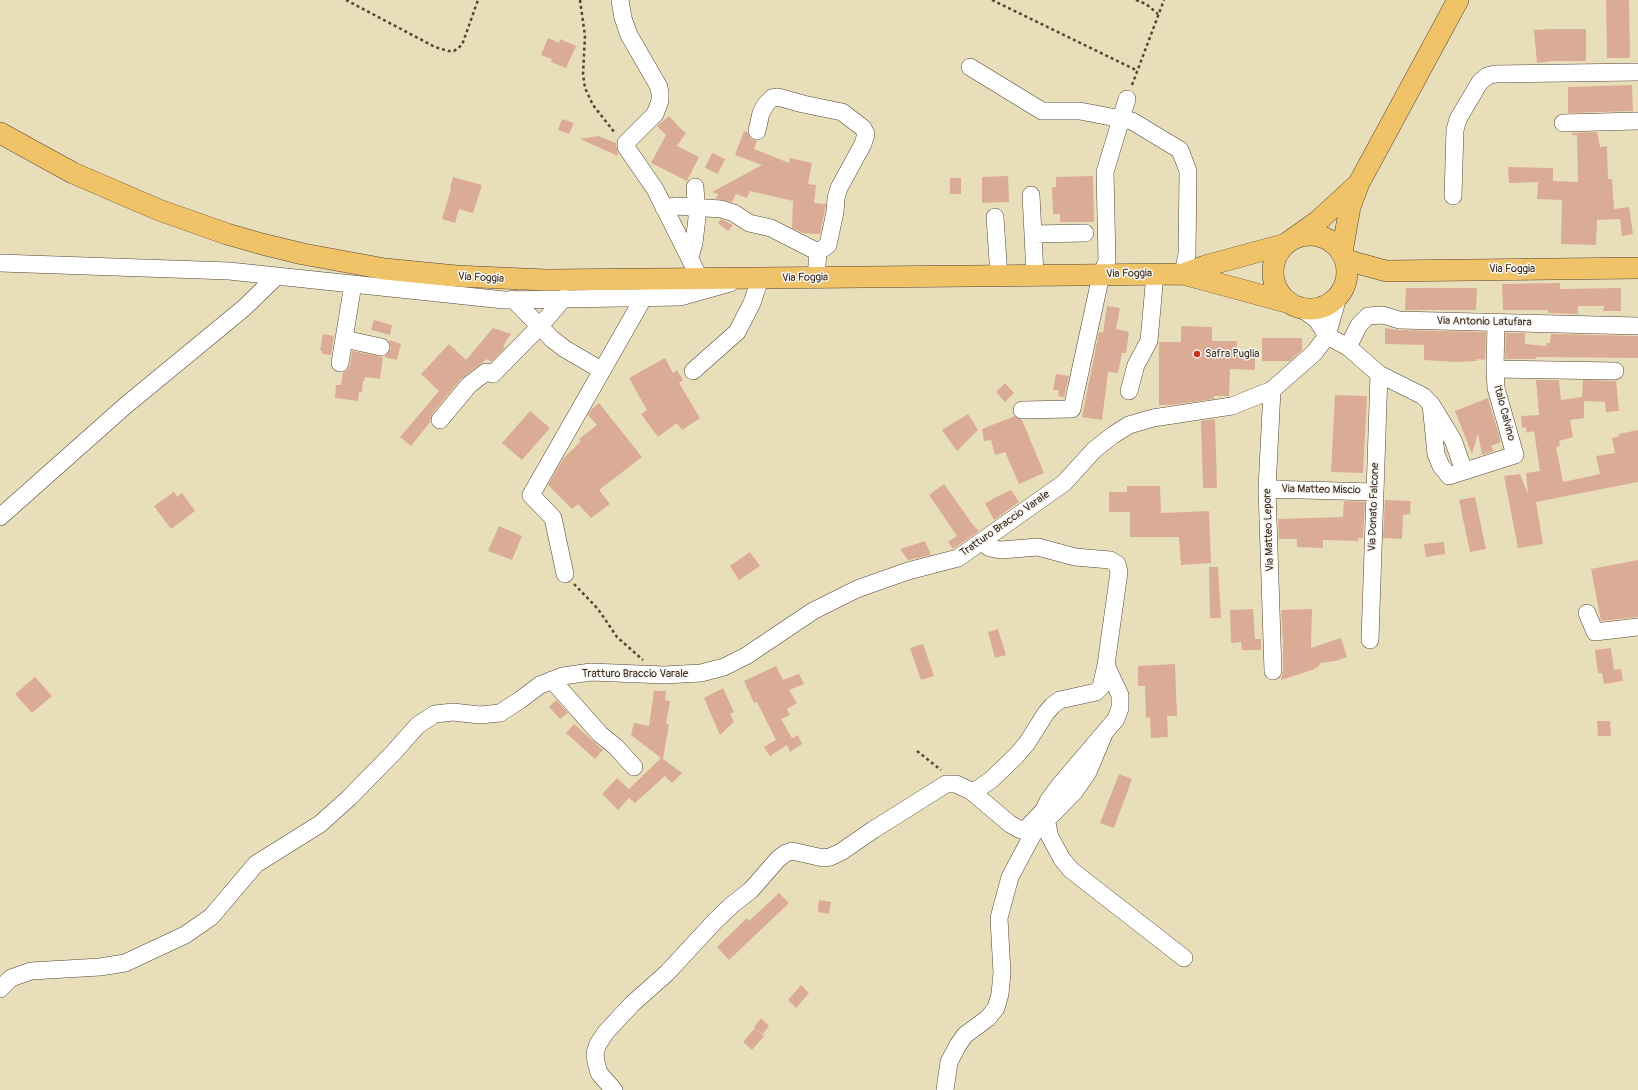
<!DOCTYPE html>
<html>
<head>
<meta charset="utf-8">
<style>
	body { margin:0 }
	canvas { display:block; background:#e9deba }
</style>
</head>
<body>
<canvas width="1638" height="1090"></canvas>
<script>
const context = document.querySelector('canvas').getContext('2d');
context.lineJoin = 'round';
function fill(path, color) {
  context.fillStyle = color;
  context.fill(path, 'evenodd');
}
function shape(rows) {
  const path = new Path2D();
  for (const r of rows) {
    if (r.length === 3) {
      path.moveTo(r[0] + r[2], r[1]);
      path.arc(r[0], r[1], r[2], 0, 2 * Math.PI);
      continue;
    }
    path.moveTo(r[0], r[1]);
    for (let i = 2; i < r.length; i += 2) path.lineTo(r[i], r[i + 1]);
  }
  return path;
}
function trace(path, color, width, dash) {
  context.strokeStyle = color;
  context.lineWidth = width;
  context.lineCap = dash ? 'butt' : 'round';
  context.setLineDash(dash || []);
  context.stroke(path);
}
function label(font, color, halo, rows, align = 'center') {
  context.font = font + ' Pangolin,sans-serif';
  context.lineWidth = 3;
  context.setLineDash([]);
  context.textBaseline = 'middle';
  context.strokeStyle = halo;
  context.fillStyle = color;
  for (const [text, x, y, turn = 0] of rows) {
    context.save();
    context.translate(x, y);
    context.rotate((+turn || 0) * Math.PI / 180);
    context.textAlign = isNaN(turn) ? turn : align;
    if (halo) context.strokeText(text, 0, 0);
    context.fillText(text, 0, 0);
    context.restore();
  }
}
fill(shape([
	[1606,0,1629,0,1630,58,1607,58],
	[1551,29,1586,29,1586,61,1553,61,1537,63,1534,30],
	[548,38,559,43,560,39,576,46,566,68,551,62,552,59,541,55],
	[1632,85,1633,111,1568,113,1568,87],
	[669,116,680,128,686,133,677,146,699,157,687,181,651,163,666,135,657,126],
	[562,119,574,123,569,134,558,130],
	[744,131,747,132,751,139,757,141,754,149,789,163,790,158,812,163,808,184,816,185,814,203,826,204,820,234,803,233,792,228,793,201,750,191,747,198,736,194,732,202,716,199,718,194,712,192,762,165,735,155],
	[1597,132,1600,147,1607,146,1608,179,1612,179,1614,209,1629,207,1633,234,1622,236,1620,219,1597,220,1596,245,1561,244,1562,200,1537,199,1538,182,1509,183,1508,167,1553,168,1553,181,1578,182,1577,135,1572,135,1572,133],
	[598,136,616,143,618,156,580,139],
	[712,153,725,159,718,174,705,168],
	[1008,176,1009,202,982,203,982,177],
	[1093,176,1094,222,1060,222,1060,214,1053,214,1052,187,1056,187,1056,177],
	[453,177,482,185,473,213,459,209,455,223,442,219,451,189,450,188],
	[950,178,961,178,961,194,950,194],
	[721,219,733,225,728,231,718,223],
	[1560,283,1560,289,1621,288,1621,311,1603,311,1604,306,1578,306,1578,314,1548,313,1548,310,1503,310,1502,284],
	[1406,288,1477,288,1476,310,1405,310],
	[1107,306,1120,308,1116,329,1129,332,1126,353,1122,353,1118,373,1108,372,1102,420,1082,417,1099,332,1103,333],
	[374,320,392,325,390,335,371,330],
	[1181,326,1212,327,1212,341,1237,341,1237,355,1255,355,1255,370,1230,369,1229,396,1214,396,1214,399,1171,405,1159,405,1159,342,1181,342],
	[493,328,511,334,503,346,505,348,491,362,487,359,461,379,432,414,430,422,411,446,400,437,439,391,421,374,449,344,466,360],
	[1385,328,1399,330,1486,332,1485,360,1477,359,1477,361,1456,362,1424,360,1424,345,1385,344],
	[1506,333,1525,333,1525,344,1546,346,1546,343,1550,343,1551,334,1638,336,1638,358,1544,357,1536,357,1536,359,1505,359],
	[323,334,334,336,331,355,322,354,322,351,320,350],
	[1262,338,1302,338,1302,350,1290,361,1262,361],
	[389,340,401,344,397,360,384,357,391,349],
	[352,351,383,357,380,379,365,377,364,381,363,381,362,392,359,392,358,401,335,398,336,385,341,385,343,372,347,370,350,365],
	[665,358,673,373,677,370,683,380,679,383,700,418,682,430,677,423,658,437,641,414,647,410,629,378],
	[1056,374,1069,376,1064,397,1058,396,1059,390,1053,390],
	[1536,380,1559,380,1561,400,1582,397,1583,380,1616,381,1619,411,1606,412,1605,402,1584,401,1584,418,1570,420,1573,437,1559,441,1560,446,1556,447,1563,482,1600,474,1596,456,1615,453,1612,438,1620,436,1619,434,1638,430,1638,482,1536,502,1543,544,1518,548,1504,476,1520,474,1528,494,1526,473,1540,471,1534,431,1527,433,1526,427,1522,428,1521,416,1539,415],
	[1005,383,1014,393,1005,402,996,392],
	[1335,395,1367,396,1363,473,1331,472],
	[1488,398,1501,442,1491,446,1494,451,1482,455,1478,433,1472,454,1455,411],
	[599,403,642,457,599,490,610,504,591,518,578,504,572,509,548,485,563,459,581,441,579,439,597,425,588,415,591,410],
	[530,411,550,428,522,460,502,443],
	[968,414,978,430,957,451,942,430],
	[1015,416,1022,420,1044,473,1019,484,1005,452,995,455,991,440,984,441,982,429],
	[1215,419,1217,488,1203,488,1201,421],
	[944,484,973,525,979,531,953,549,948,542,957,536,929,495],
	[1127,486,1160,486,1161,513,1209,511,1211,563,1181,565,1179,537,1130,537,1130,512,1109,512,1109,492,1127,492],
	[1011,490,1019,502,994,520,985,503,992,500,992,499],
	[174,492,177,497,182,493,195,511,171,529,154,506],
	[1475,497,1486,549,1470,552,1459,500],
	[1385,500,1411,501,1410,514,1403,515,1402,539,1383,538],
	[1344,501,1365,502,1363,538,1358,538,1358,541,1323,540,1323,548,1297,547,1297,539,1279,539,1278,519,1343,517],
	[499,526,522,536,512,560,488,551],
	[925,541,931,555,908,560,900,549],
	[1444,542,1445,554,1426,557,1424,544],
	[750,552,760,566,739,580,730,566],
	[1638,560,1638,617,1601,621,1591,569],
	[1209,567,1218,567,1221,618,1210,618],
	[1253,609,1255,639,1261,639,1261,650,1242,650,1241,642,1231,643,1230,610],
	[1312,609,1311,648,1341,638,1347,657,1336,661,1320,663,1319,666,1312,670,1281,680,1283,671,1283,642,1281,610],
	[998,629,1006,655,995,658,988,632],
	[923,644,934,676,921,680,910,648],
	[1611,648,1614,670,1621,669,1623,681,1604,684,1602,673,1598,673,1595,650],
	[1175,664,1177,716,1167,716,1168,737,1151,738,1150,717,1146,718,1145,686,1138,686,1138,666],
	[776,666,783,680,799,674,804,684,789,690,797,703,787,709,790,715,781,719,792,738,798,735,802,744,790,752,787,745,770,756,764,747,776,740,757,702,754,703,744,681],
	[35,677,52,696,32,713,15,694],
	[723,688,734,712,730,714,734,722,720,735,704,698],
	[654,691,666,691,665,700,670,701,666,724,669,724,663,759,682,773,672,783,665,776,635,803,629,798,618,810,602,794,617,778,629,789,661,758,631,735,634,723,649,726],
	[556,700,568,713,560,719,549,707],
	[1597,721,1610,721,1611,736,1598,736],
	[574,724,603,750,595,759,566,733],
	[1119,774,1132,779,1114,828,1100,823],
	[779,893,789,903,729,960,717,947,747,918,749,921],
	[819,900,831,902,829,914,818,912],
	[801,985,809,993,796,1008,788,1000],
	[761,1018,769,1026,763,1034,754,1027],
	[755,1028,764,1036,752,1050,743,1042]
]), '#dbac95');
const minor = shape([
	[620,0,623,18,629,35,659,87,660,94,660,101,655,114,626,143,626,147,655,189,700,279],
	[970,67,1042,111,1080,111,1132,121,1180,150,1188,171,1187,254,1183,274],
	[1563,123,1638,121],
	[757,131,761,113,766,104,772,98,778,97,803,104,842,112,863,128,866,134,863,144,839,188,836,198,835,212,828,245,818,252],
	[1031,195,1033,234],
	[1453,196,1455,130,1458,119,1480,82,1487,76,1495,74,1638,72],
	[664,208,676,206,721,209,734,213,749,223,771,228,818,252,816,278],
	[995,217,999,276],
	[690,257,694,243,697,218,695,187],
	[0,263,229,271,504,300,680,297,730,283],
	[1035,275,1033,234,1085,233],
	[513,299,552,339,565,349,601,370],
	[1302,309,1317,320,1327,336,1348,347,1379,374,1423,396,1431,404,1453,440,1464,471],
	[344,339,381,347],
	[1348,347,1359,325,1368,316,1383,315,1399,320,1638,326],
	[340,363,353,284],
	[1495,369,1615,371],
	[693,371,737,332,752,303,760,279],
	[1272,390,1267,489,1273,671],
	[1129,391,1136,365,1149,341,1155,274],
	[1431,404,1436,454,1441,466,1449,476,1515,455,1496,388,1495,369,1496,323],
	[1022,410,1072,409,1101,275,1107,261,1105,172,1127,99],
	[440,420,469,385,486,372,493,374,540,326,564,298],
	[1267,489,1375,492],
	[0,517,125,406,244,308,277,276],
	[565,574,553,518,531,495,644,297],
	[1587,613,1595,632,1638,627],
	[1370,640,1379,374],
	[1106,665,1120,695,1120,708,1116,719,1059,786,1048,801,1044,810,1050,837,1062,859,1071,870,1184,958],
	[552,680,600,734,616,747,634,767],
	[971,791,978,789,992,779,1016,756,1027,743,1046,713,1053,705,1060,700,1096,692,1101,687,1106,665,1119,572,1117,564,1110,560,1075,557,1038,547,1001,550,990,548,981,542],
	[0,989,11,978,31,971,100,967,125,963,185,935,211,917,256,864,320,824,349,798,394,752,418,725,435,714,453,712,480,715,500,713,520,700,540,685,563,676,591,672,664,675,701,673,724,667,746,656,813,611,857,589,908,571,958,558,1064,483,1094,450,1113,435,1129,425,1153,418,1232,406,1272,390,1314,353,1327,336,1338,297],
	[614,1090,599,1073,596,1062,595,1053,598,1044,606,1032,632,1004,667,973,716,920,733,904,751,890,778,859,786,853,792,851,823,858,830,857,841,852,873,830,946,784,956,784,971,791,1010,824,1021,830,1027,828,1044,810],
	[945,1090,949,1062,958,1045,965,1035,988,1018,996,1008,1000,994,1002,973,999,918,1010,877,1033,834,1075,791,1088,772,1104,734]
]);
const major = shape([
	[0,133,73,173,159,210,227,234,262,244,303,254,385,269,456,276,546,280,1183,274,1290,303],
	[1310,272,37],
	[1294,238,1318,221,1356,186],
	[1342,252,1350,207,1359,183,1458,0],
	[1346,260,1386,271,1638,268],
	[1183,274,1205,266,1286,244]
]);
trace(minor, '#554535', 18);
trace(major, '#554535', 22);
trace(shape([
	[346,0,435,47,448,51,454,51,462,45,478,0],
	[580,0,585,36,583,74,585,88,593,105,615,133],
	[992,0,1136,70],
	[1136,0,1146,4,1158,14],
	[1132,85,1164,0],
	[574,584,598,609,617,637,643,660],
	[917,751,941,770]
]), '#554535', 2.5, [3, 3]);
trace(minor, '#fff', 17);
trace(major, '#f1c369', 21);
for (const [x, y, r, color] of [
	[1197,354,4,"#c8321e"]
]) {
  const dot = new Path2D();
  dot.arc(x, y, r, 0, 2 * Math.PI);
  context.fillStyle = color;
  context.fill(dot);
  trace(dot, '#f6f6f2', 1.5);
}
label('11px', '#3b2a1e', '#f6f6f2', [
	["Via Foggia",1512,269],
	["Via Foggia",1129,274,-1],
	["Via Foggia",481,278,3],
	["Via Foggia",805,278,-1],
	["Via Antonio Latufara",1484,322,1],
	["Italo Calvino",1504,413,75],
	["Via Matteo Miscio",1321,490,1],
	["Via Donato Falcone",1374,507,-88],
	["Tratturo Braccio Varale",1005,524,-35],
	["Via Matteo Lepore",1269,530,-92],
	["Tratturo Braccio Varale",635,674]
]);
label('11px', '#3b2a1e', '#f6f6f2', [
	["Safra Puglia",1205,354]
], 'left');
</script>
</body>
</html>
